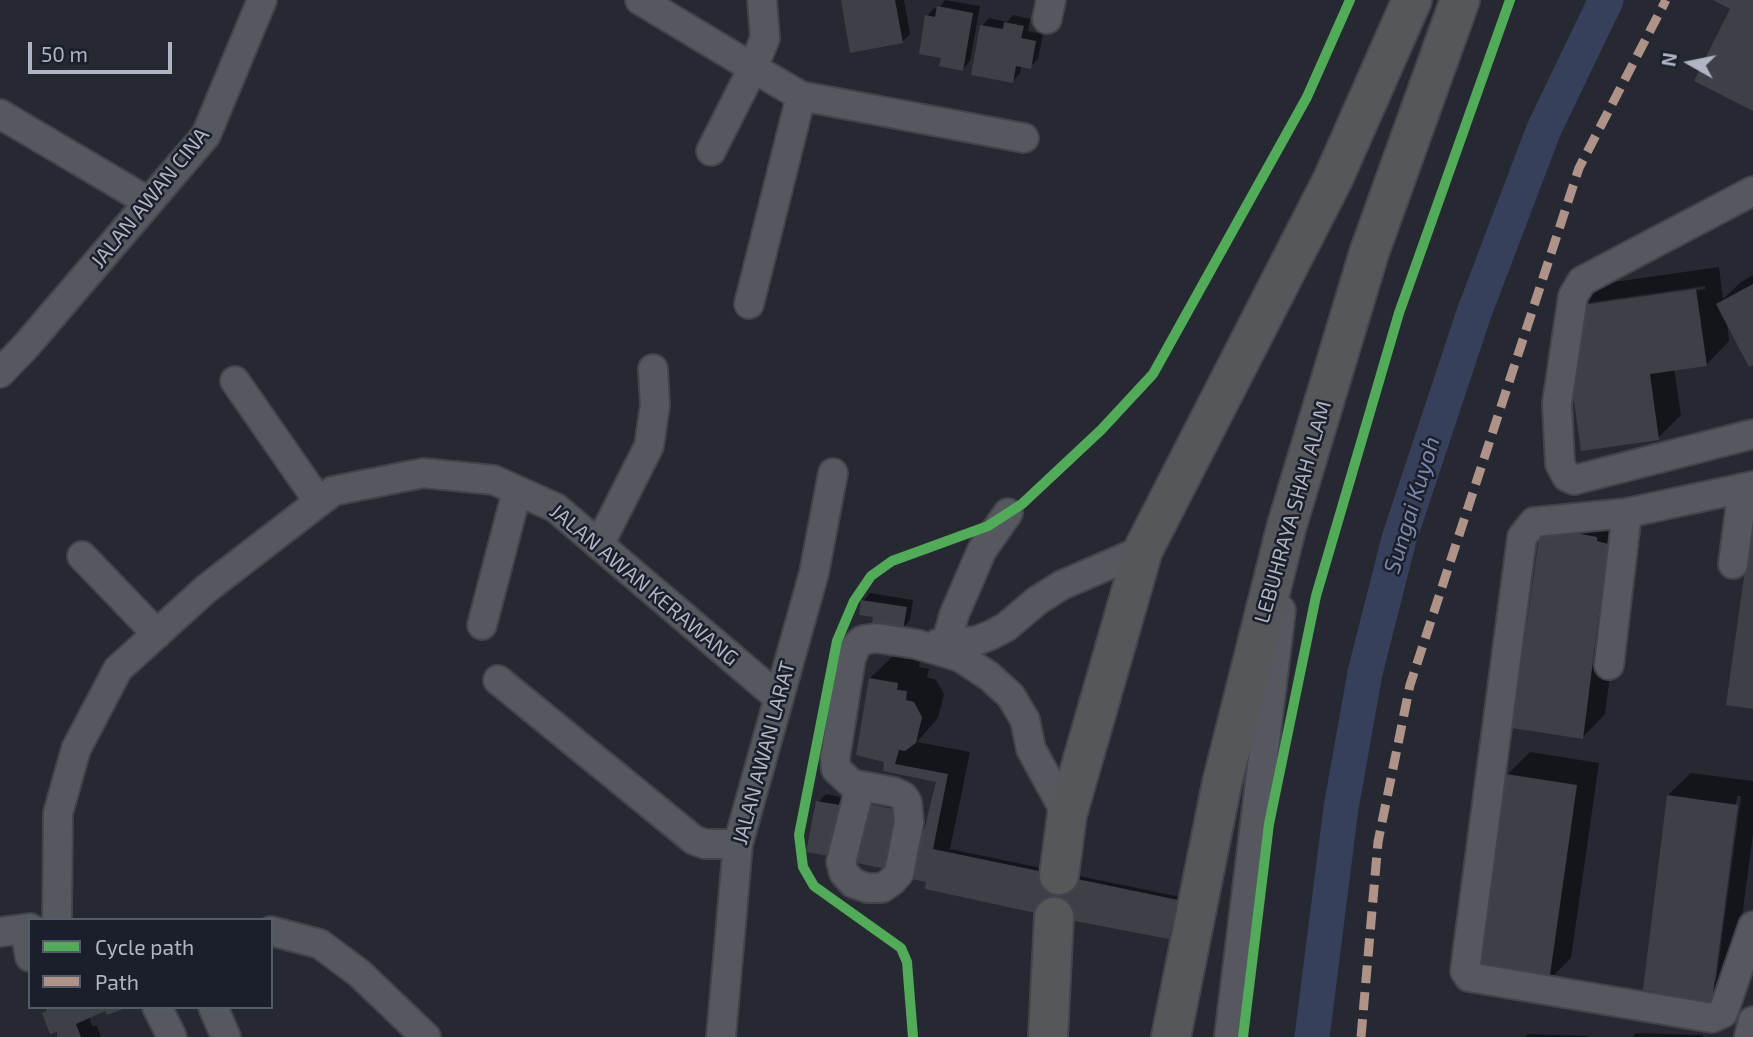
<!DOCTYPE html>
<html>
<head>
<meta charset="utf-8">
<style>
	body { margin:0 }
	#map { position:relative; width:1753px; height:1037px; overflow:hidden; background:#262932; font-family:"Exo 2",sans-serif }
	canvas { display:block }
	.legend { position:absolute; left:28px; top:918px; width:245px; height:91px; box-sizing:border-box; background:#1b1f2b; border:2px solid #575b68; margin:0; padding:9px 12px; list-style:none; font-size:21px; color:#b0b4c3 }
	.legend li { display:flex; align-items:center; gap:14px; height:35px }
	.legend b { width:35px; border:2px solid #575b68 }
	.north { position:absolute; left:1655px; top:28px; width:70px; height:70px; -webkit-text-stroke:5px #1b1f2b; paint-order:stroke; rotate:279deg; font-size:19px; font-weight:700; line-height:28px; text-align:center; color:#b0b4c3 }
	.north::after { content:''; display:block; margin:auto; width:24px; height:32px; background:#b0b4c3; clip-path:polygon(50% 0,100% 100%,50% 72%,0 100%) }
	.scale { position:absolute; left:28px; top:42px; width:144px; height:32px; box-sizing:border-box; border:4px solid #b0b4c3; border-top:0; padding-left:9px; font-size:21px; line-height:24px; white-space:nowrap; color:#b0b4c3; -webkit-text-stroke:5px #1b1f2b; paint-order:stroke }
</style>
</head>
<body>
<div id="map">
<canvas width="1753" height="1037"></canvas>
<ul class="legend">
<li><b style="height:9px;background:#51ab58"></b>Cycle path</li>
<li><b style="height:9px;background:#af9288"></b>Path</li>
</ul>
<div class="north">N</div>
<div class="scale">50 m</div>
</div>
<script>
const context = document.querySelector('canvas').getContext('2d');
context.lineJoin = 'round';
function fill(path, color) {
  context.fillStyle = color;
  context.fill(path, 'evenodd');
}
function shape(rows) {
  const path = new Path2D();
  for (const r of rows) {
    path.moveTo(r[0], r[1]);
    for (let i = 2; i < r.length; i += 2) path.lineTo(r[i], r[i + 1]);
  }
  return path;
}
function trace(path, color, width, dash) {
  context.strokeStyle = color;
  context.lineWidth = width;
  context.lineCap = dash ? 'butt' : 'round';
  context.setLineDash(dash || []);
  context.stroke(path);
}
function label(font, color, halo, rows, align = 'center') {
  context.font = font + ' "Exo 2",sans-serif';
  context.lineWidth = 5;
  context.setLineDash([]);
  context.textBaseline = 'middle';
  context.strokeStyle = halo;
  context.fillStyle = color;
  for (const [text, x, y, turn = 0] of rows) {
    context.save();
    context.translate(x, y);
    context.rotate((+turn || 0) * Math.PI / 180);
    context.textAlign = isNaN(turn) ? turn : align;
    if (halo) context.strokeText(text, 0, 0);
    context.fillText(text, 0, 0);
    context.restore();
  }
}
fill(shape([
	[843,0,904,0,910,34,902,42],
	[945,0,980,6,970,61,963,69,943,56,927,16,934,8,938,9],
	[1013,15,1030,19,1028,31,1043,34,1038,59,1030,67,1022,65,1020,73,1013,81,982,26,989,18,1007,22],
	[1719,267,1723,299,1741,282,1753,275,1753,363,1727,322,1729,341,1707,364,1674,369,1681,415,1658,438,1583,449,1586,286],
	[1705,286,1705,289,1586,307,1586,303],
	[1630,521,1605,714,1583,737,1542,532],
	[870,593,913,600,910,620,903,628,875,616,863,601],
	[893,656,920,661,919,667,929,669,927,677,936,680,944,694,938,718,917,742,970,752,950,849,1180,897,1172,934,1168,937,926,880,917,830,929,817,938,780,886,761,870,678],
	[1530,752,1599,763,1571,958,1549,980,1507,775],
	[1691,773,1753,781,1753,834,1734,978,1711,1000,1700,998,1696,1002,1656,991,1668,795],
	[1737,796,1741,796,1716,981,1713,981],
	[883,793,910,798,885,867,872,805],
	[826,794,846,798,828,854,818,802],
	[47,1007,122,1007,108,1012,106,1009,89,1016,92,1026,97,1026,101,1037,57,1037,58,1030,51,1032,44,1013],
	[1636,1033,1703,1035,1703,1037,1632,1037],
	[1528,1034,1588,1036,1588,1037,1525,1037]
]), '#0007');
trace(shape([
	[1312,1037,1341,808,1365,673,1399,539,1474,313,1544,129,1606,0]
]), '#36405b', 35);
fill(shape([
	[841,0,895,0,903,43,850,53],
	[1713,0,1753,0,1753,111,1694,81,1730,9],
	[937,6,973,13,963,71,939,66,941,58,919,54,925,15,935,17],
	[1004,22,1024,26,1021,38,1036,41,1031,69,1016,66,1013,83,971,75,980,25,1003,29],
	[1753,284,1753,365,1749,367,1716,304],
	[1696,289,1707,366,1650,374,1659,440,1581,451,1561,308],
	[1751,527,1753,527,1753,709,1726,705],
	[1555,529,1597,537,1597,541,1608,544,1583,739,1512,728,1540,531],
	[861,600,907,607,903,630,872,625,873,617,859,615],
	[869,678,898,683,897,690,907,691,906,700,914,702,922,717,916,743,905,751,899,750,895,764,948,774,933,849,1178,900,1169,939,1054,917,925,889,926,882,912,879,914,872,905,868,915,829,924,830,936,782,883,771,884,762,856,755],
	[1506,774,1577,785,1549,982,1481,970],
	[1667,795,1738,805,1712,1002,1698,1000,1697,1004,1654,997,1655,992,1643,990],
	[816,801,840,805,829,856,806,852],
	[870,804,899,810,886,869,857,863],
	[46,1007,126,1007,126,1008,107,1015,105,1011,76,1024,81,1037,57,1037,57,1032,50,1034,42,1013,46,1011]
]), '#3e4048');
const minor = shape([
	[640,0,753,68,765,38,762,0],
	[1047,19,1051,0],
	[0,114,149,202],
	[711,151,753,68,801,96,1024,138],
	[1753,191,1582,281,1573,296,1557,403,1560,464,1567,477,1574,480,1753,434],
	[749,304,801,96],
	[0,373,26,346,206,135,262,0],
	[235,381,319,502],
	[1753,486,1627,513,1534,522,1522,537,1465,971,1469,977,1712,1018,1723,1013,1753,926],
	[599,545,649,446,655,405,653,369],
	[82,556,157,634],
	[1733,564,1743,488],
	[482,625,517,491],
	[937,644,976,641,991,635,1006,627,1038,600,1062,585,1143,550],
	[946,644,954,615,982,550,1008,513],
	[1609,665,1627,513],
	[498,680,694,840,705,844,738,844],
	[860,787,841,862,844,873,853,883,867,888,882,888,892,881,899,873,909,822,907,802,903,796,894,792,852,784,836,769,835,758,851,658,856,646,863,640,876,638,916,644,960,657,989,676,1011,696,1025,720,1031,749,1067,815],
	[57,920,58,813,76,749,118,669,206,589,333,491,423,473,494,480,556,508,779,698],
	[25,929,30,957],
	[271,931,320,944,359,973,426,1037],
	[0,932,30,928],
	[157,1007,172,1037],
	[213,1007,226,1037],
	[721,1037,738,844,814,573,833,473],
	[1229,1037,1281,610],
	[1749,1037,1753,1021]
]);
const highway = shape([
	[1059,875,1067,815,1143,550,1333,179,1412,0],
	[1048,1037,1054,917],
	[1171,1037,1222,783,1287,525,1369,253,1460,0]
]);
trace(minor, '#42444b', 32);
trace(highway, '#43454d', 42);
trace(minor, '#565860', 28);
trace(highway, '#55575a', 38);
trace(shape([
	[1361,1037,1378,842,1410,685,1579,168,1666,0]
]), '#af9288', 9, [18, 9]);
trace(shape([
	[913,1037,907,962,901,948,814,886,803,867,799,835,837,641,854,601,871,576,892,561,988,526,1022,504,1101,430,1153,374,1307,97,1350,0],
	[1243,1037,1269,824,1316,596,1399,313,1510,0]
]), '#51ab58', 10);
label('21px', '#b0b4c3', '#1b1f2b', [
	["JALAN AWAN CINA",150,198,-51],
	["LEBUHRAYA SHAH ALAM",1293,512,-74],
	["JALAN AWAN KERAWANG",644,585,40],
	["JALAN AWAN LARAT",764,753,-75]
]);
label('italic 23px', '#7a86aa', '#1b1f2b', [
	["Sungai Kuyoh",1412,505,-73]
]);
</script>
</body>
</html>
